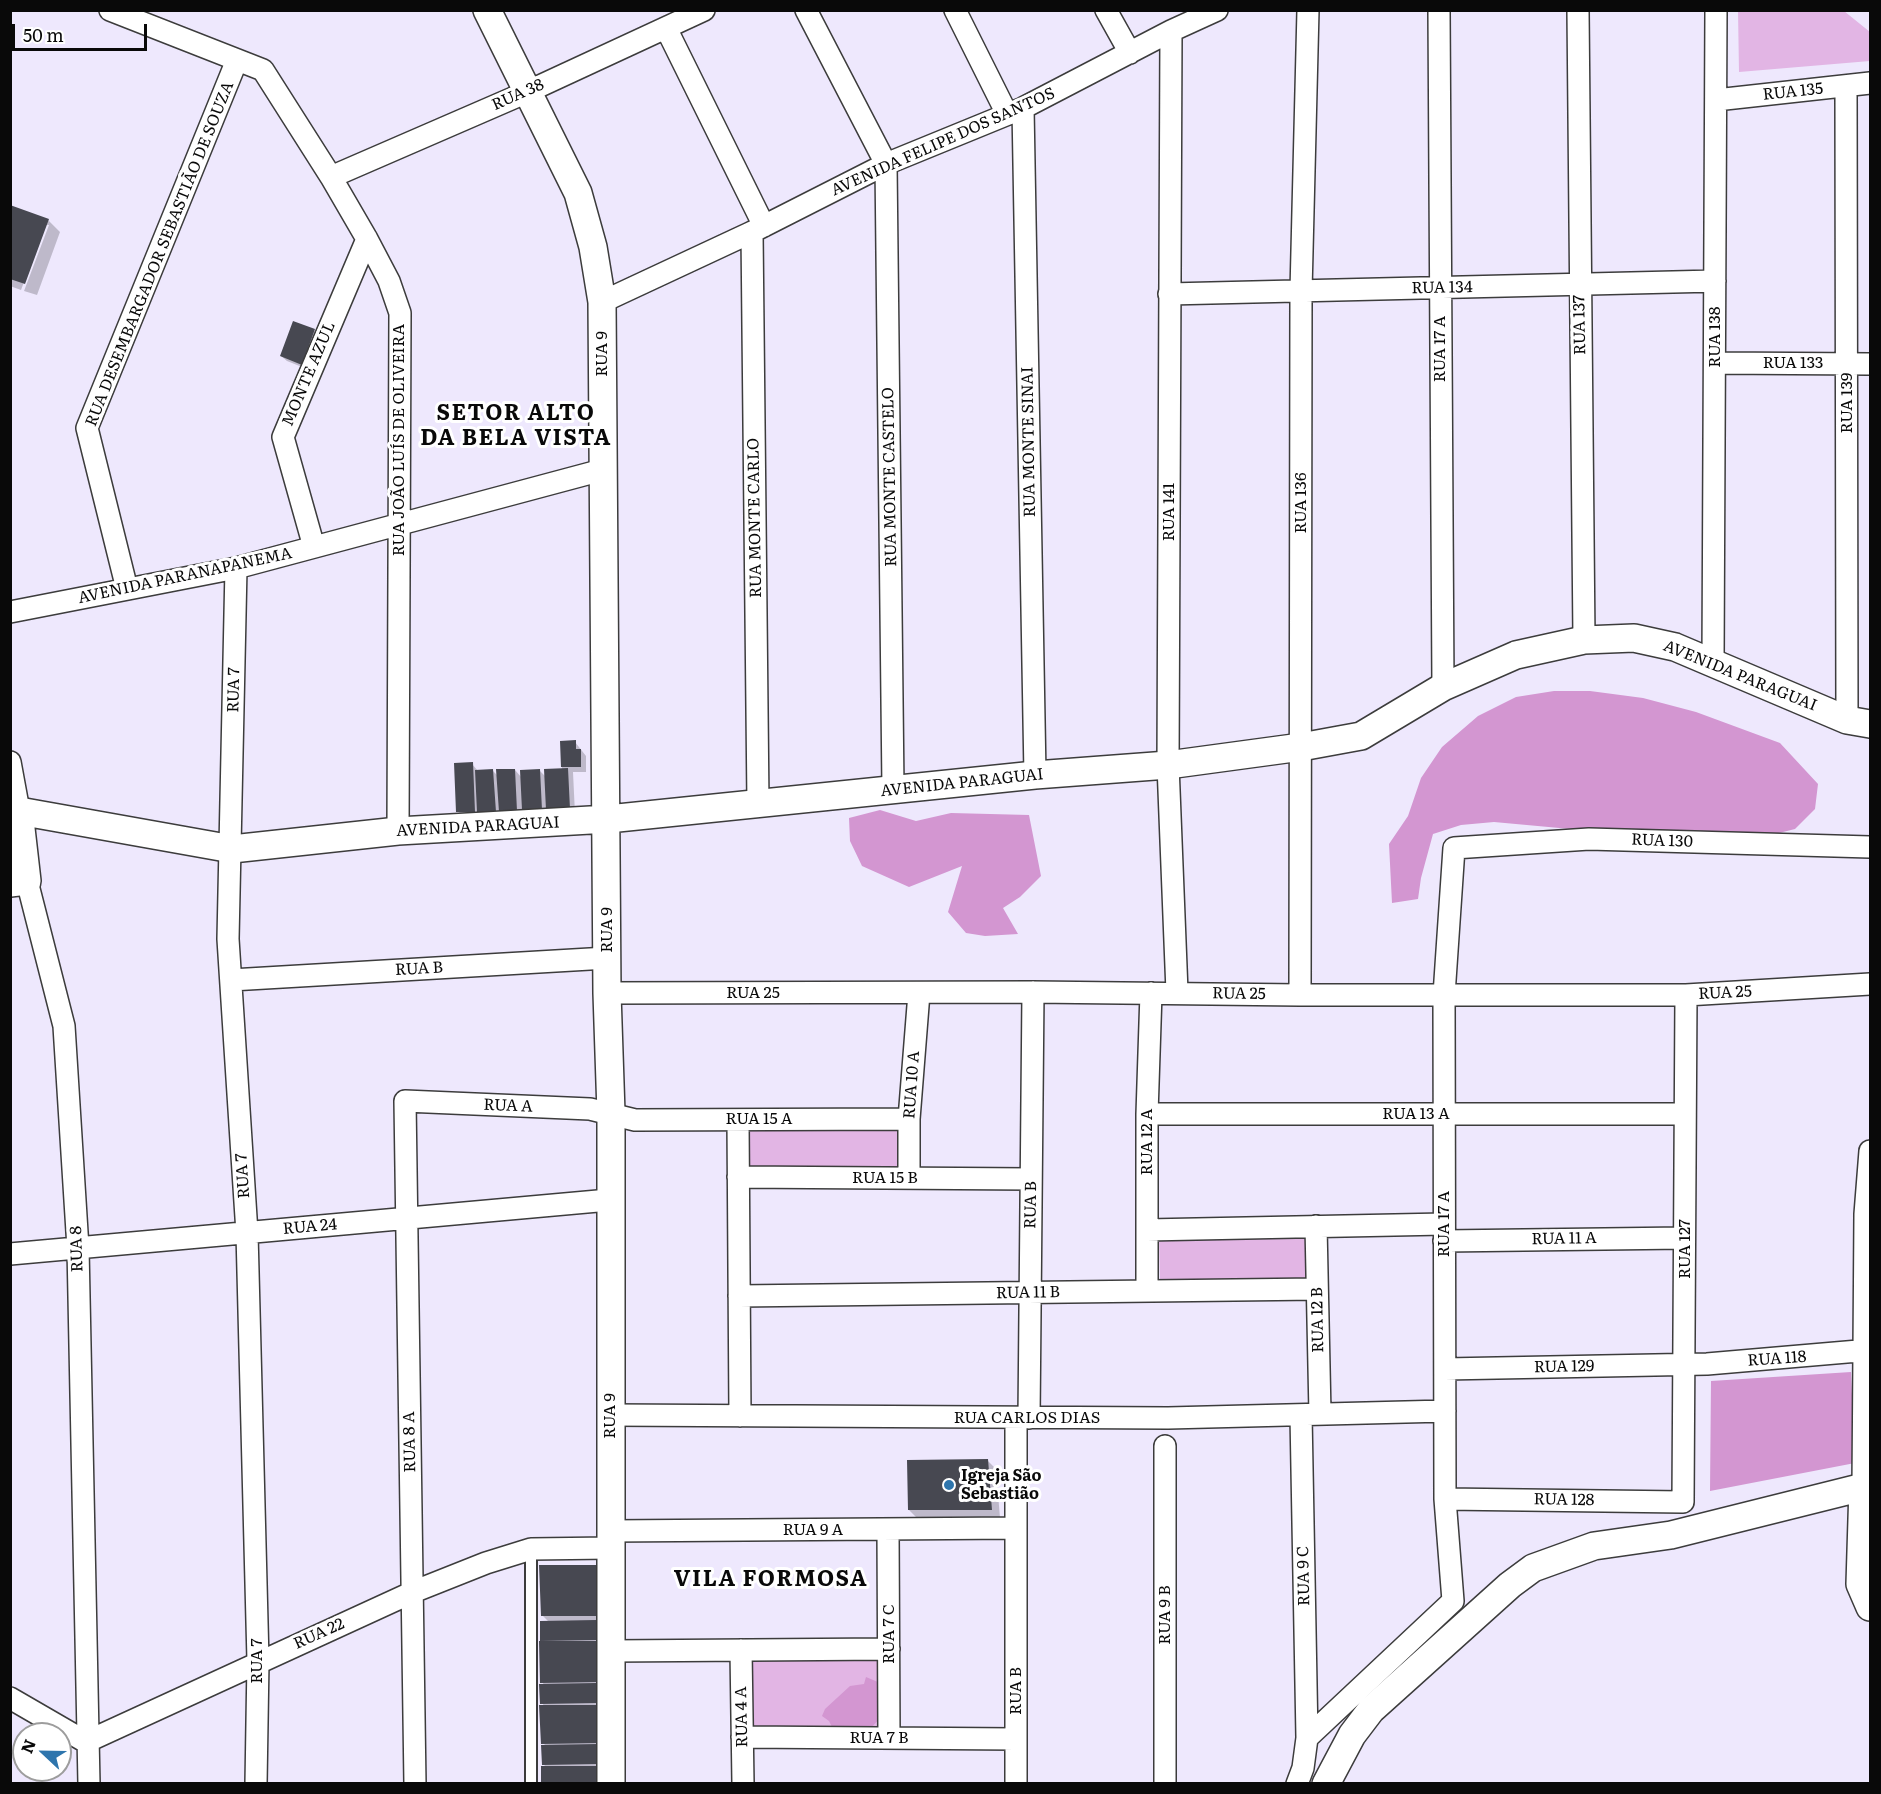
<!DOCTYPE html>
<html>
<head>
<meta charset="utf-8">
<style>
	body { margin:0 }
	#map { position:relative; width:1881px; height:1794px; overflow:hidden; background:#eee8fd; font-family:Literata,serif }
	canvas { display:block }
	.frame { position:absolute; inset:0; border:12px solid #090909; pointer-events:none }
	.north { position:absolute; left:12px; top:1722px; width:60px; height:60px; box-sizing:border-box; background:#fff; border:2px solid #9d9d9d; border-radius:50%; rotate:292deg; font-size:16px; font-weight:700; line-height:24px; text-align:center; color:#090909 }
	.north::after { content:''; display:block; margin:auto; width:21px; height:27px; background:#2e75ad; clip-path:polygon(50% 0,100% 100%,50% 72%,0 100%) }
	.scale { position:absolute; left:12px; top:24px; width:135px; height:27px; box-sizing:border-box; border:3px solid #090909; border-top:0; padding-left:8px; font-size:18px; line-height:21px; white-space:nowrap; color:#090909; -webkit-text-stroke:4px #fff; paint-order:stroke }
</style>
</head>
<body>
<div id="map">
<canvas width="1881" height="1794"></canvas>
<div class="frame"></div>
<div class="north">N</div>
<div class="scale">50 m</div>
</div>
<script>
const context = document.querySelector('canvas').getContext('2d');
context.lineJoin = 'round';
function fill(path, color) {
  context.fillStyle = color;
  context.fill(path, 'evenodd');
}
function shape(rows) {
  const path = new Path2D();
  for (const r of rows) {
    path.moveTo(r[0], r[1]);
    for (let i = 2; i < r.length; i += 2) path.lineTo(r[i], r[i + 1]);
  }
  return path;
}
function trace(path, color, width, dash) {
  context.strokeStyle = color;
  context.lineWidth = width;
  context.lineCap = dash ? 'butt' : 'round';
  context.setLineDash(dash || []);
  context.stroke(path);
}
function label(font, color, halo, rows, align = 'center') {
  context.font = font + ' Literata,serif';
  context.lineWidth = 6;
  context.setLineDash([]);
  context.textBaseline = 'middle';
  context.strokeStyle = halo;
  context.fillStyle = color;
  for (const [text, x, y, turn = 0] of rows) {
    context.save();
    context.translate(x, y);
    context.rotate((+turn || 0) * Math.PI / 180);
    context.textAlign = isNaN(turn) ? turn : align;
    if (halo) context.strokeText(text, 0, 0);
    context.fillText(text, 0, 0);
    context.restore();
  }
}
fill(shape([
	[1738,11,1844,11,1870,32,1870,61,1739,72],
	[750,1127,900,1127,900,1170,750,1170],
	[1159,1237,1307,1237,1308,1281,1160,1281],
	[879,1658,879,1727,752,1728,752,1659]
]), '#e2b5e4');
fill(shape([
	[1554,691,1590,691,1643,698,1696,712,1780,743,1818,784,1815,809,1795,829,1751,840,1614,833,1494,822,1461,825,1433,834,1421,878,1418,899,1392,903,1389,844,1408,816,1421,778,1442,747,1478,716,1516,697],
	[880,810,916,821,951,813,1029,815,1041,876,1020,897,1003,908,1018,934,985,936,966,933,948,912,962,866,909,887,862,866,850,841,849,818],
	[1851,1372,1855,1463,1710,1491,1711,1381],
	[866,1677,885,1685,882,1716,869,1730,832,1727,829,1721,822,1716,825,1709,850,1686,864,1684]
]), '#d396d1');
fill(shape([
	[10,206,48,220,60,232,37,295,24,291,49,225,45,225,21,290,10,286],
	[314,330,320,336,307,369,287,361,281,356],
	[561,742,575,742,586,756,586,772,573,772,575,814,529,815,522,807,522,816,463,817,458,811,472,764,478,771,493,771,498,776,515,770,522,778,540,771,546,777,562,770],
	[987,1460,996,1469,1000,1518,918,1519,909,1510],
	[596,1567,605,1575,603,1770,547,1768,543,1764,546,1746,543,1743,545,1707,542,1703,545,1686,542,1682,545,1643,542,1640,549,1622,542,1615]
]), '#0003');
fill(shape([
	[10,205,49,219,25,284,10,279],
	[293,321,315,329,302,365,280,356],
	[576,740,576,749,581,749,581,767,561,767,560,741],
	[473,762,475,812,456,812,454,763],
	[568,768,570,809,546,810,544,769],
	[493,769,496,812,477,812,475,770],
	[496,769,515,769,517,811,499,812],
	[540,769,542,810,522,810,520,770],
	[988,1459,992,1510,908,1510,907,1460],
	[539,1565,597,1565,598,1616,541,1616],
	[596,1620,597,1640,540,1641,540,1621],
	[539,1641,597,1641,599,1682,540,1683],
	[596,1683,597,1703,540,1704,539,1684],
	[539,1705,596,1705,598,1743,541,1744],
	[598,1744,598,1764,542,1765,541,1745],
	[541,1766,601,1766,602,1784,541,1784]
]), '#474851');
const service = shape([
	[531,1784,531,1549]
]);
const minor = shape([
	[110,10,263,70,331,177,367,239,389,281,400,313,398,831],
	[806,10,886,164,893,789],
	[955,10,1007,114],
	[1106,10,1130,53],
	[1439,10,1443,687],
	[1578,10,1584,640],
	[666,28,764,226],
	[1171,31,1168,765,1177,992],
	[1846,86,1847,720],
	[1716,100,1870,83],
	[1023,108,1035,775],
	[331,177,527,92,704,10],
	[752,232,758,804],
	[1169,294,1715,281],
	[602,302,752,232,886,164,1023,108,1171,31,1217,10],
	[1715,363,1870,364],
	[314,547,283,437,367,239],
	[236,568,228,939,247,1233,258,1661,256,1784],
	[127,589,87,428,237,60],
	[10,612,236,568,602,470],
	[1713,663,1716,10],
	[10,762,19,811],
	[27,881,64,1026,78,1248,89,1784],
	[231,980,607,958],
	[607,993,1033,992,1300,995,1686,995,1870,984],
	[1300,995,1301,291,1308,10],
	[1147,1114,1685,1114],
	[738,1120,740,1416],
	[1870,1151,1865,1214,1863,1487,1870,1485],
	[738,1177,1031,1179],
	[909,1178,909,1119,919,993],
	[1316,1226,1320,1414],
	[1147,1230,1444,1224],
	[1444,1241,1684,1238],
	[10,1254,609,1200],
	[1147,1291,1147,1114,1151,993],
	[739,1296,1317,1289],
	[1445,1369,1707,1364,1870,1350],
	[610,1415,1168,1418,1445,1411],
	[1301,1415,1307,1738],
	[1029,1418,1033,992],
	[1445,1499,1683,1502,1686,995],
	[888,1529,889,1738],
	[610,1531,1016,1528],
	[741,1650,743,1784],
	[611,1651,889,1649],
	[10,1698,86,1742],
	[742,1737,1016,1739],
	[86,1742,413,1592,486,1563,531,1549,610,1548],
	[415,1784,405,1101,590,1109,635,1120,909,1119],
	[1016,1784,1016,1418],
	[1165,1784,1165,1446],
	[1297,1784,1303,1768,1307,1738,1453,1601,1445,1499,1444,995,1454,848,1589,839,1870,847]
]);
const tertiary = shape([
	[487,10,578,193,593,247,602,302,607,993,611,1113,611,1784],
	[10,883,27,881,19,811,232,849,398,831,608,819,1035,775,1168,765,1301,747,1361,736,1443,687,1516,655,1584,640,1634,638,1675,647,1847,720,1870,724],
	[1326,1784,1352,1735,1371,1710,1510,1585,1533,1568,1594,1546,1671,1535,1863,1487,1860,1584,1870,1607]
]);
trace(service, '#3c3c3c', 14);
trace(minor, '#3c3c3c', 24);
trace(tertiary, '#3c3c3c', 30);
trace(service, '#fff', 10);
trace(minor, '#fff', 21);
trace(tertiary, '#fff', 27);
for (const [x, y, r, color] of [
	[949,1485,6,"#2e75ad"]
]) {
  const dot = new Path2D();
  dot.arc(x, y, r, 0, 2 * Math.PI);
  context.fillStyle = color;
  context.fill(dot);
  trace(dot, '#fff', 2);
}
label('16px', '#090909', '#fff', [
	["RUA 135",1793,92,-6],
	["RUA 38",518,95,-24],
	["AVENIDA FELIPE DOS SANTOS",943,142,-24],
	["RUA DESEMBARGADOR SEBASTIÃO DE SOUZA",160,254,-68],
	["RUA 134",1442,288,-1],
	["RUA 137",1580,325,-91],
	["RUA 138",1715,337,-90],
	["RUA 17 A",1440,349,-90],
	["RUA 9",602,354,-90],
	["RUA 133",1793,363],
	["MONTE AZUL",309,374,-67],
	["RUA 139",1847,403,-90],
	["RUA JOÃO LUÍS DE OLIVEIRA",399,440,-90],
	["RUA MONTE SINAI",1029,442,-91],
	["RUA MONTE CASTELO",890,477,-91],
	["RUA 136",1301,503,-90],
	["RUA 141",1169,512,-90],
	["RUA MONTE CARLO",755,518,-91],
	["AVENIDA PARANAPANEMA",185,576,-12],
	["AVENIDA PARAGUAI",1740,676,22],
	["RUA 7",234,690,-89],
	["AVENIDA PARAGUAI",962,783,-6],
	["AVENIDA PARAGUAI",478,827,-3],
	["RUA 130",1662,841,2],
	["RUA 9",607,930,-90],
	["RUA B",419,969,-3],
	["RUA 25",753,993],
	["RUA 25",1725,993,-3],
	["RUA 25",1239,994,1],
	["RUA 10 A",912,1085,-86],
	["RUA A",508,1106,2],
	["RUA 13 A",1416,1114],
	["RUA 15 A",759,1119],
	["RUA 12 A",1147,1142,-90],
	["RUA 7",243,1176,-94],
	["RUA 15 B",885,1178],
	["RUA B",1031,1205,-89],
	["RUA 17 A",1444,1224,-90],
	["RUA 24",310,1227,-5],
	["RUA 11 A",1564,1239,-1],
	["RUA 8",77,1249,-92],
	["RUA 127",1685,1249,-90],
	["RUA 11 B",1028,1293,-1],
	["RUA 12 B",1318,1320,-91],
	["RUA 118",1777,1359,-4],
	["RUA 129",1564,1367,-1],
	["RUA 9",610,1416,-90],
	["RUA CARLOS DIAS",1027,1418],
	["RUA 8 A",410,1442,-91],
	["RUA 128",1564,1500,1],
	["RUA 9 A",813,1530],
	["RUA 9 C",1304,1576,-91],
	["RUA 9 B",1165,1615,-90],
	["RUA 22",319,1634,-24],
	["RUA 7 C",889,1634,-90],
	["RUA 7",257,1661,-90],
	["RUA B",1016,1691,-90],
	["RUA 4 A",742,1717,-91],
	["RUA 7 B",879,1738]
]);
label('bold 16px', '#090909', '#fff', [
	["Igreja São",961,1476],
	["Sebastião",961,1494]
], 'left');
context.letterSpacing = '1.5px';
label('bold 22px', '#090909', '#fff', [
	["SETOR ALTO",516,414],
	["DA BELA VISTA",516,439],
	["VILA FORMOSA",771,1580]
]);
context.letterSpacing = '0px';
</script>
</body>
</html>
